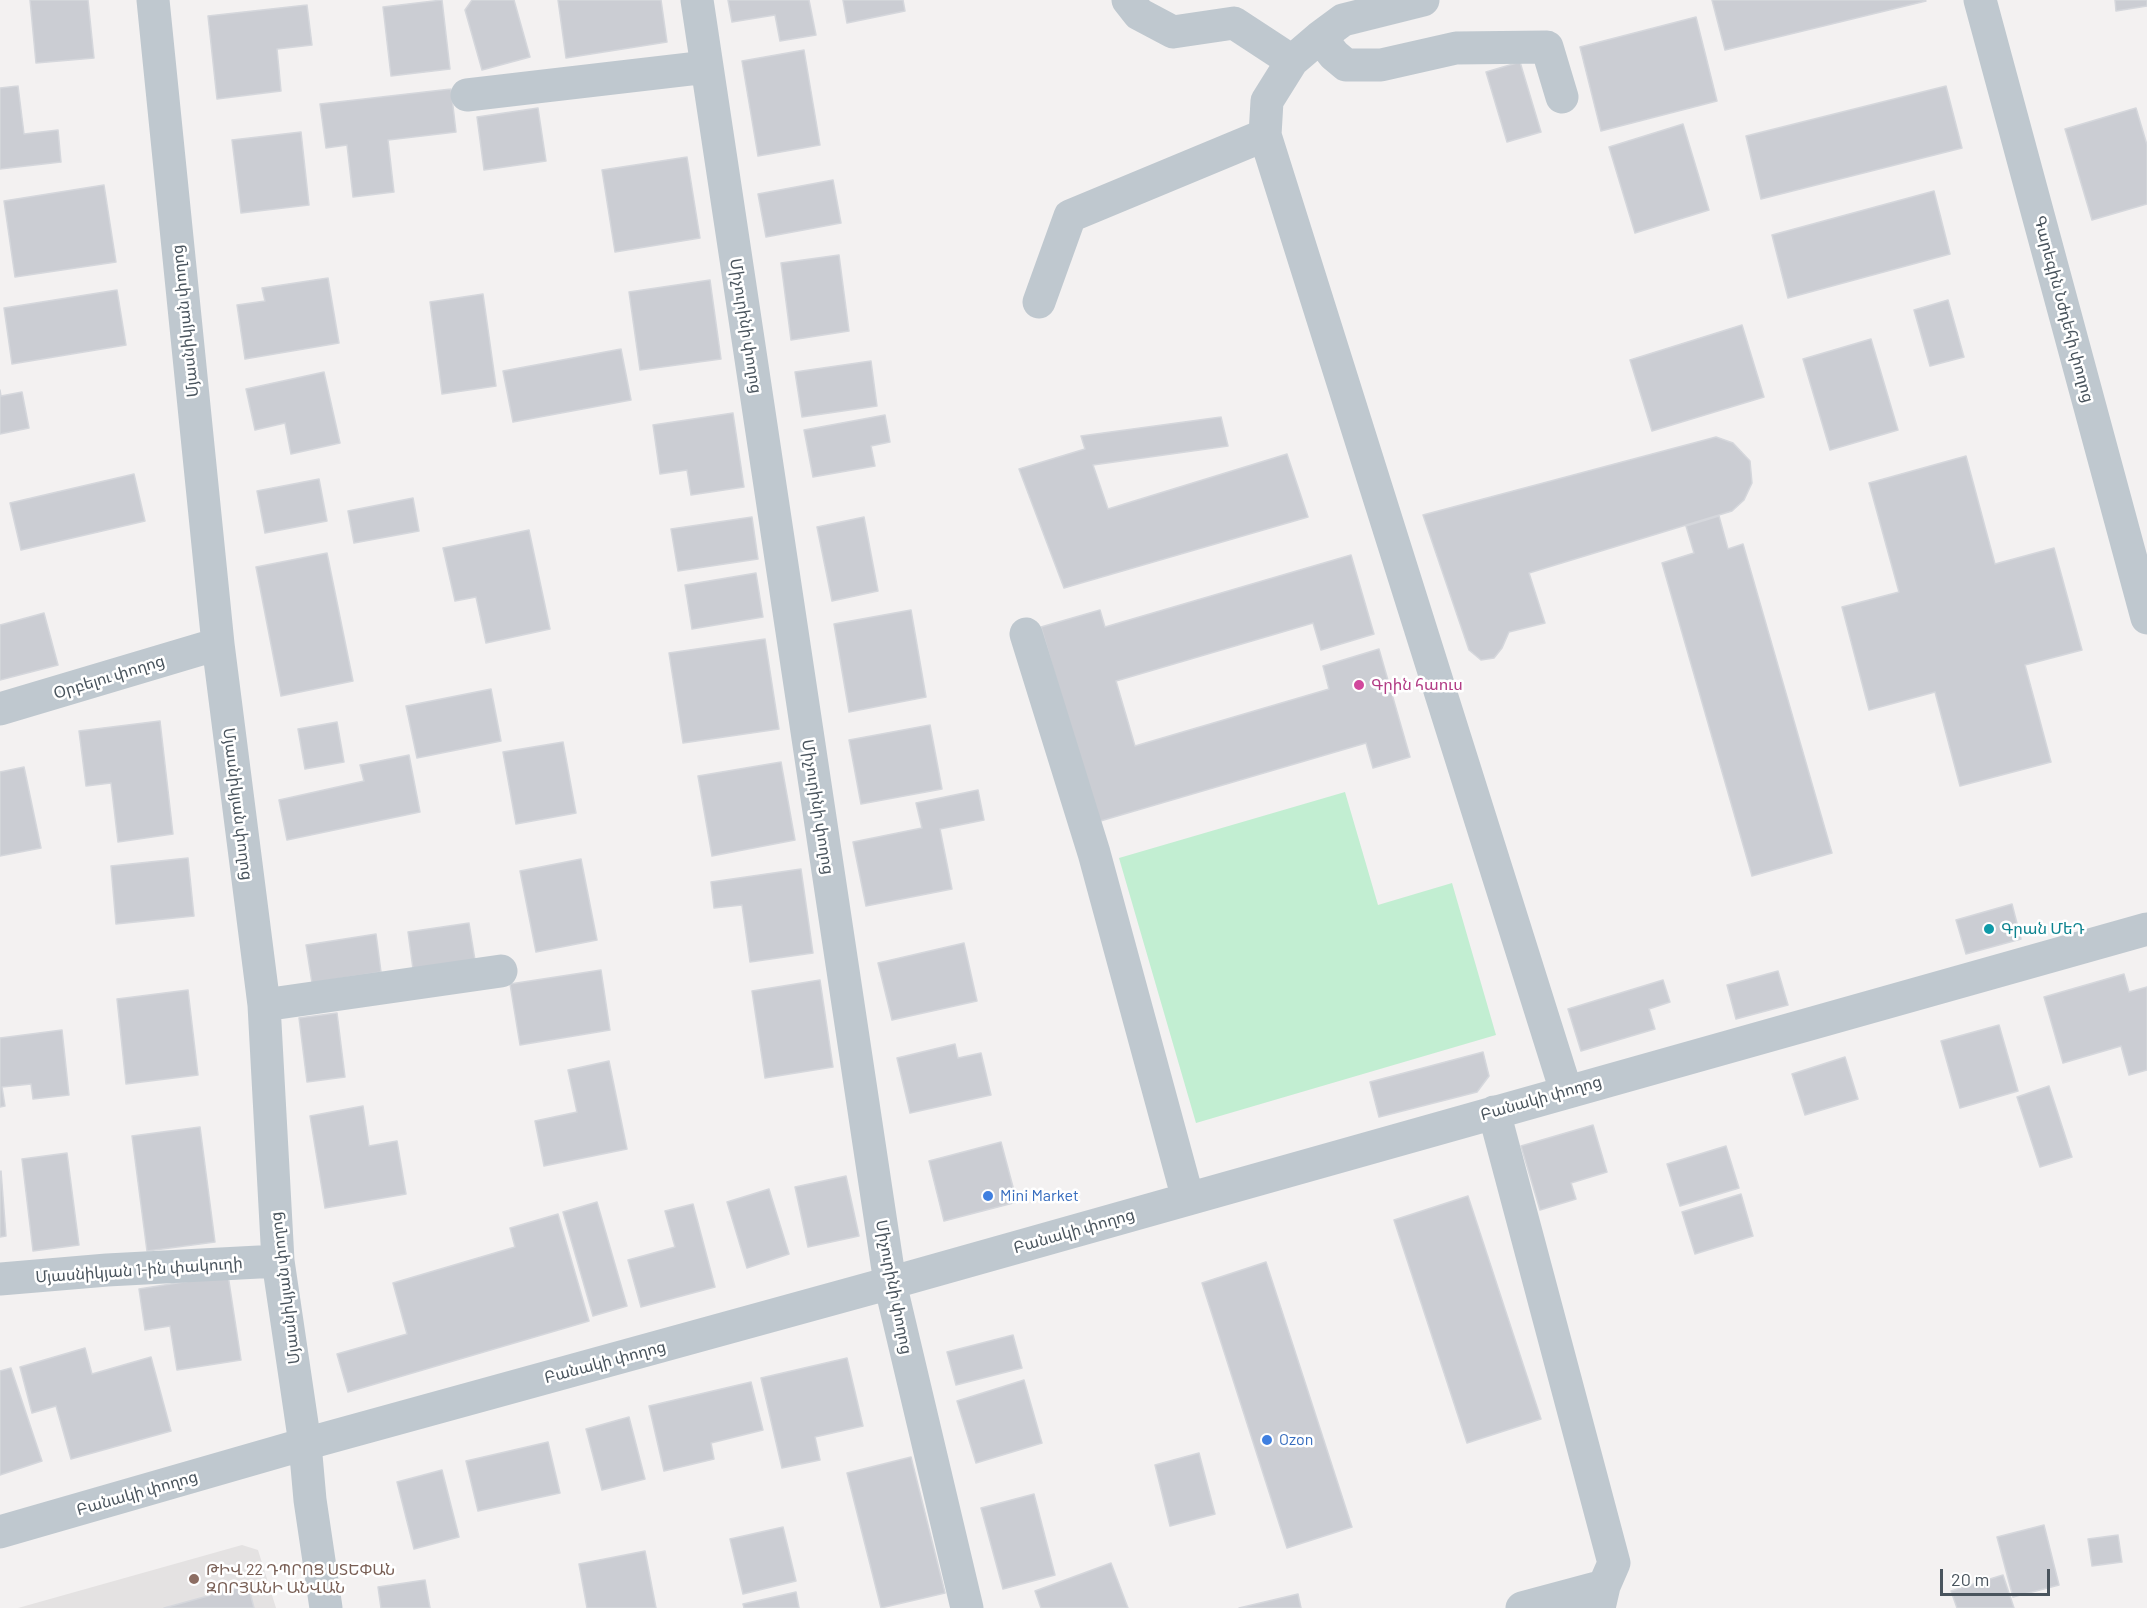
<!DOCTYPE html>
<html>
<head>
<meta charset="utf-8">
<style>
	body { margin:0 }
	#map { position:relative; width:2147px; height:1608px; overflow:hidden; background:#f3f1f1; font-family:Barlow,sans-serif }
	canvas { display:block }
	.scale { position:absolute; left:1940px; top:1569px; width:110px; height:27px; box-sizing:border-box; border:3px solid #49545d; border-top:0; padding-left:8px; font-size:18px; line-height:21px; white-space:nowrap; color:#49545d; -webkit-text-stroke:4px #fff; paint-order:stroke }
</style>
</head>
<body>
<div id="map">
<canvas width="2147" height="1608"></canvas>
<div class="scale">20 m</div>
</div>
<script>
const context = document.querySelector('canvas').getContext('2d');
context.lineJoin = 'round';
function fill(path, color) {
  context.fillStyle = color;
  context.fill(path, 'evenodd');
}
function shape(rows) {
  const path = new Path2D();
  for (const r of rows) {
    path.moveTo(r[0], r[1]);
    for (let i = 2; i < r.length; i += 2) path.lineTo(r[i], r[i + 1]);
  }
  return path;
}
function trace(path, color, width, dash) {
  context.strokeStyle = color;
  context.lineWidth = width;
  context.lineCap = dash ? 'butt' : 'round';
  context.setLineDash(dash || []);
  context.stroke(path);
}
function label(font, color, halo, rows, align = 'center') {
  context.font = font + ' Barlow,"Noto Sans Armenian",sans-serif';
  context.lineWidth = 5;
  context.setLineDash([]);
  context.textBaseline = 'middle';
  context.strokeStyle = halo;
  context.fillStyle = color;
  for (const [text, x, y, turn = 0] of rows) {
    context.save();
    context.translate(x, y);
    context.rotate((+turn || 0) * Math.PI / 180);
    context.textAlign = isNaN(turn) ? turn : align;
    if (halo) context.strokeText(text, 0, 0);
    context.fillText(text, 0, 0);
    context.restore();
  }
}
fill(shape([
	[242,1545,258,1550,276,1608,18,1608]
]), '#e4e2e2');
fill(shape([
	[1345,792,1378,905,1452,883,1496,1035,1196,1123,1119,858]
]), '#c2eed2');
const building = shape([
	[30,0,88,0,94,58,36,63,30,0],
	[442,0,450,69,391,76,383,7,442,0],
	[472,0,514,0,530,57,482,70,465,10,472,0],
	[558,0,661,0,667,42,566,58,558,0],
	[728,0,809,0,816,35,780,41,775,15,732,22,728,0],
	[843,0,903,0,905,11,847,23,843,0],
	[1712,0,1925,0,1926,1,1725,50,1712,0],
	[2115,0,2147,0,2147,6,2116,11,2115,0],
	[307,5,312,45,277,49,281,91,217,99,208,16,307,5],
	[1696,17,1717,101,1601,131,1580,47,1696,17],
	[804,50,820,145,758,156,742,61,804,50],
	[1520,62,1541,132,1507,142,1486,72,1520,62],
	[18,86,24,134,58,130,61,162,0,169,0,88,18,86],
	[1946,86,1962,148,1761,199,1746,136,1946,86],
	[451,89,456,132,388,140,394,192,353,197,347,145,326,148,320,104,451,89],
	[538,108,546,161,484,170,477,117,538,108],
	[2136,108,2147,145,2147,204,2092,220,2065,129,2136,108],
	[1683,124,1709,210,1635,233,1609,147,1683,124],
	[301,132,309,205,241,213,232,140,301,132],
	[687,157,700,238,615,252,602,170,687,157],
	[833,180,841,223,766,237,758,194,833,180],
	[104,185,116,262,15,277,4,201,104,185],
	[1934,191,1950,254,1788,298,1772,235,1934,191],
	[839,255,849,331,791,340,781,263,839,255],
	[328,278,339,343,245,359,237,305,265,301,262,288,328,278],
	[710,280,721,359,640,370,629,292,710,280],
	[117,290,126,345,12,364,4,308,117,290],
	[483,294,496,386,442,394,430,302,483,294],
	[1948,300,1964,357,1930,366,1914,310,1948,300],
	[1742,325,1764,397,1652,431,1630,360,1742,325],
	[1871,339,1898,430,1830,450,1803,359,1871,339],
	[621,349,631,400,513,422,503,371,621,349],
	[871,361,877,406,802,417,795,372,871,361],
	[324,372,340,443,291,454,285,423,255,430,246,389,324,372],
	[0,390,1,396,22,392,29,428,0,434,0,390],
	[733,413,744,487,691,495,687,470,660,474,653,425,733,413],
	[885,415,890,442,871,446,875,466,813,477,804,430,885,415],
	[1221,417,1228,446,1093,465,1108,509,1287,454,1308,517,1064,588,1019,469,1085,449,1081,436,1221,417],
	[1716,437,1733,443,1750,461,1752,483,1744,500,1732,511,1529,573,1545,623,1509,632,1502,648,1494,658,1481,660,1469,650,1423,515,1716,437],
	[1966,456,1995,564,2054,548,2082,650,2025,665,2051,762,1960,786,1935,692,1869,710,1842,607,1899,592,1869,483,1966,456],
	[134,474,145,521,21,550,10,503,134,474],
	[319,479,327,521,265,533,257,491,319,479],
	[413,498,419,531,354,543,348,511,413,498],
	[1719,516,1728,549,1743,544,1832,853,1752,876,1662,563,1694,553,1686,526,1719,516],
	[752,517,758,559,678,571,671,529,752,517],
	[864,517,878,591,832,601,817,527,864,517],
	[529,530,550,629,486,643,476,597,455,601,443,548,529,530],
	[327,553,353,681,281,696,256,567,327,553],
	[1351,555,1374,634,1321,650,1313,623,1116,681,1135,746,1329,689,1323,666,1379,649,1410,757,1373,768,1366,743,1097,822,1041,627,1100,610,1105,627,1351,555],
	[756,573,763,617,692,629,685,585,756,573],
	[911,610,926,697,849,712,834,624,911,610],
	[44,613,58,665,0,680,0,625,44,613],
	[765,639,779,729,683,743,669,653,765,639],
	[491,689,501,741,417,758,406,706,491,689],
	[160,721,173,834,118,842,111,783,86,786,79,731,160,721],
	[337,722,344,762,305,769,298,729,337,722],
	[930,725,942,789,861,804,849,740,930,725],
	[563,742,576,813,516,824,503,752,563,742],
	[409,755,420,812,287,840,279,800,364,781,360,765,409,755],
	[781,762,795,840,712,856,698,776,781,762],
	[24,767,41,848,0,856,0,772,24,767],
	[978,790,984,820,940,829,952,889,866,906,853,842,922,828,916,803,978,790],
	[188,858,194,916,116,924,111,866,188,858],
	[581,859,597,940,536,952,520,871,581,859],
	[801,869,813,953,750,962,742,905,714,908,711,882,801,869],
	[2012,904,2021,939,1966,954,1956,920,2012,904],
	[469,923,475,960,413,969,408,932,469,923],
	[376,934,381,972,312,983,306,945,376,934],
	[964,943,977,1001,892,1020,878,963,964,943],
	[601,970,610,1030,520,1045,510,984,601,970],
	[1778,971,1788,1005,1736,1019,1727,985,1778,971],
	[2124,974,2129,992,2147,987,2147,1070,2129,1075,2121,1046,2063,1063,2044,997,2124,974],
	[820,980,833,1067,765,1078,752,991,820,980],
	[1663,980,1670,1002,1649,1009,1655,1029,1581,1051,1568,1009,1663,980],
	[188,990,198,1075,126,1084,117,999,188,990],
	[337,1013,345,1077,307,1082,299,1018,337,1013],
	[1999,1025,2018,1091,1960,1108,1941,1041,1999,1025],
	[62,1030,69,1095,33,1099,31,1084,2,1087,5,1106,0,1107,0,1038,62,1030],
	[955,1044,958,1058,981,1053,991,1095,910,1113,897,1058,955,1044],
	[1483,1052,1489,1076,1477,1092,1379,1117,1370,1082,1483,1052],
	[1845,1057,1858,1099,1805,1115,1792,1074,1845,1057],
	[609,1061,627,1149,544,1166,535,1121,577,1112,568,1070,609,1061],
	[2049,1086,2072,1157,2040,1167,2017,1097,2049,1086],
	[363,1106,369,1146,397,1141,406,1194,325,1208,310,1116,363,1106],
	[1593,1125,1607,1172,1571,1183,1576,1199,1540,1210,1521,1146,1593,1125],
	[200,1127,215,1242,147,1251,132,1136,200,1127],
	[1001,1142,1017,1202,944,1221,929,1161,1001,1142],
	[1726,1146,1739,1188,1680,1206,1667,1164,1726,1146],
	[67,1153,79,1245,33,1251,22,1159,67,1153],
	[1,1171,6,1236,0,1237,0,1172,1,1171],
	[846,1176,859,1236,808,1247,795,1187,846,1176],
	[769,1189,789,1254,747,1268,727,1202,769,1189],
	[1741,1194,1753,1236,1695,1254,1682,1212,1741,1194],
	[1468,1196,1541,1419,1467,1443,1394,1220,1468,1196],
	[597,1202,627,1306,593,1316,563,1212,597,1202],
	[693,1204,715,1287,641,1307,628,1260,675,1247,665,1211,693,1204],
	[558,1214,589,1321,348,1392,337,1354,407,1334,393,1283,515,1247,510,1228,558,1214],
	[1266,1262,1352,1527,1287,1548,1202,1283,1266,1262],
	[228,1275,241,1360,177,1370,170,1326,145,1330,139,1289,228,1275],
	[1013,1335,1022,1368,956,1385,947,1352,1013,1335],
	[85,1348,92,1374,151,1357,171,1431,71,1459,56,1406,32,1413,20,1367,85,1348],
	[847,1358,863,1426,815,1437,820,1460,782,1468,761,1378,847,1358],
	[11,1368,42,1461,0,1475,0,1371,11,1368],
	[1024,1380,1042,1443,976,1463,957,1401,1024,1380],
	[751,1382,763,1430,711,1443,714,1459,664,1471,649,1406,751,1382],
	[629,1417,645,1479,602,1490,586,1429,629,1417],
	[548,1442,560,1493,478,1511,466,1461,548,1442],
	[1199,1453,1215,1514,1170,1526,1155,1465,1199,1453],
	[911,1457,945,1593,881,1608,847,1473,911,1457],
	[442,1470,459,1537,414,1549,397,1482,442,1470],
	[1034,1494,1055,1575,1003,1589,981,1508,1034,1494],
	[2044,1525,2059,1585,2013,1597,1997,1537,2044,1525],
	[783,1527,796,1581,743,1594,730,1539,783,1527],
	[2118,1535,2122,1562,2092,1566,2088,1539,2118,1535],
	[645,1551,656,1608,587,1608,579,1564,645,1551],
	[1111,1563,1128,1608,1041,1608,1035,1591,1111,1563],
	[2003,1575,2014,1608,1957,1608,1951,1591,2003,1575],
	[425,1580,430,1608,381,1608,378,1587,425,1580],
	[248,1585,254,1608,164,1608,248,1585],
	[796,1592,799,1608,744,1608,743,1604,796,1592],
	[1298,1594,1301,1608,1239,1608,1298,1594]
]);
fill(building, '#cbcdd3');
trace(building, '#d5d7dc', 1.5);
trace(shape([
	[153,0,218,644,264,1005,278,1261,305,1444,310,1500,326,1608],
	[697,0,890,1283,967,1608],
	[1128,0,1139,14,1173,32,1234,23,1292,61],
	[1423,0,1343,20,1320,37,1292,61,1267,101,1265,135,1566,1091],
	[1980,0,2147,618],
	[1320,37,1334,55,1346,65,1381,65,1456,48,1547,47,1562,97],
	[467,95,707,67],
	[1039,302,1070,216,1265,135],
	[1026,634,1094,853,1188,1199],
	[0,709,218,644],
	[264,1005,501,971],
	[1494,1112,1614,1563,1604,1586,1599,1608],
	[0,1279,107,1270,278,1261],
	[0,1532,305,1444,890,1283,2147,929],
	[1522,1608,1604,1586]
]), '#bfc8cf', 33);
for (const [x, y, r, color] of [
	[1359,685,6,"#d1479c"],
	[1989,929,6,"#0f9aa8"],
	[988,1196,6,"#3f7fe0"],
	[1267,1440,6,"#3f7fe0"],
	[194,1579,6,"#8d6e63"]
]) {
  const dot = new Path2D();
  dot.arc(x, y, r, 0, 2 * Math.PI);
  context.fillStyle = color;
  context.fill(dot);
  trace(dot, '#fff', 2);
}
label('16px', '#49545d', '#fff', [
	["Գարեգին Նժդեհի փողոց",2064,309,75],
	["Մյասնիկյան փողոց",185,321,-96],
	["Միչուրինի փողոց",746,326,81],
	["Օրբելու փողոց",109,677,-17],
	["Մյասնիկյան փողոց",238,804,83],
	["Միչուրինի փողոց",818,807,81],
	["Բանակի փողոց",1541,1098,-16],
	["Բանակի փողոց",1074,1231,-16],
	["Մյասնիկյան 1-ին փակուղի",139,1270,-4],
	["Միչուրինի փողոց",894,1287,79],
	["Մյասնիկյան փողոց",285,1288,-97],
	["Բանակի փողոց",605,1362,-15],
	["Բանակի փողոց",137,1493,-16]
]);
label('16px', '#b23c85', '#fff', [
	["Գրին հաուս",1371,685]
], 'left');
label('16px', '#0d838f', '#fff', [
	["Գրան ՄեԴ",2001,929]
], 'left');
label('16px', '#366cbe', '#fff', [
	["Mini Market",1000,1196],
	["Ozon",1279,1440]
], 'left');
label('16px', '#785e54', '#fff', [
	["ԹԻՎ 22 ԴՊՐՈՑ ՍՏԵՓԱՆ",206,1570],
	["ԶՈՐՅԱՆԻ ԱՆՎԱՆ",206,1588]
], 'left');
</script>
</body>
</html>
